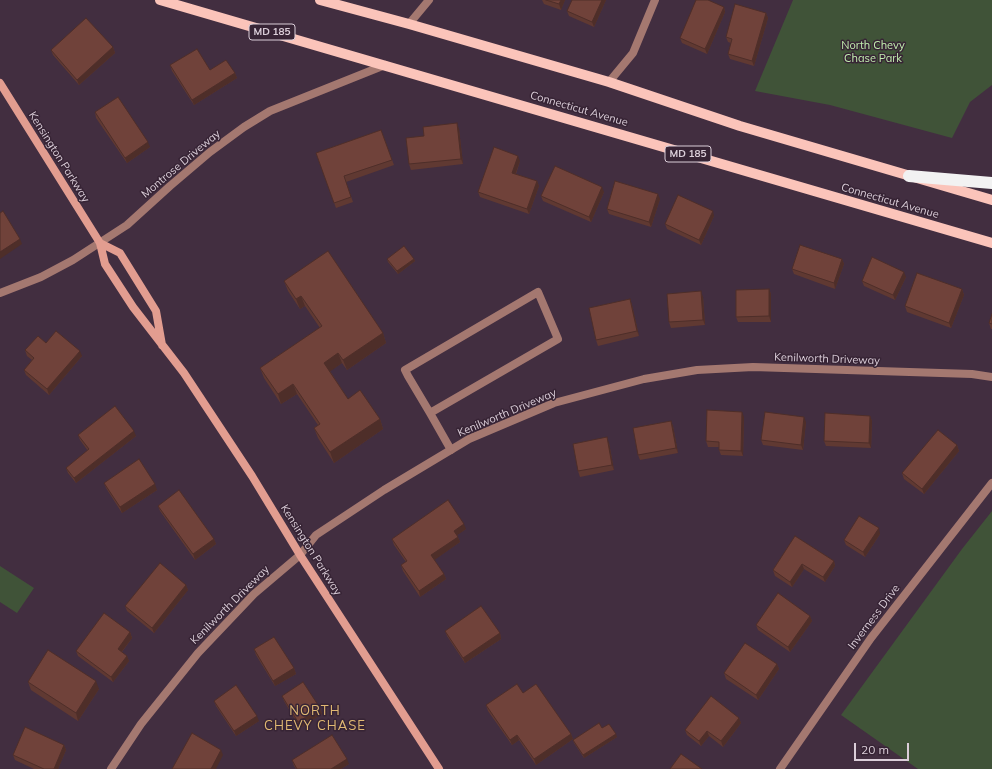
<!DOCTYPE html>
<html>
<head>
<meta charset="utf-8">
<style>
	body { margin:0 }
	#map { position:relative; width:992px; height:769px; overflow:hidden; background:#422e40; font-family:Mulish,sans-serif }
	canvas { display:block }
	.scale { position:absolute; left:854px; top:743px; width:55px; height:18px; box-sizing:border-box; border:2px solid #dbced9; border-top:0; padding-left:5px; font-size:12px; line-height:14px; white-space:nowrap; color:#dbced9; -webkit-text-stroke:3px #372435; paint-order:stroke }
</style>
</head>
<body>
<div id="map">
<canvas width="992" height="769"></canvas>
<div class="scale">20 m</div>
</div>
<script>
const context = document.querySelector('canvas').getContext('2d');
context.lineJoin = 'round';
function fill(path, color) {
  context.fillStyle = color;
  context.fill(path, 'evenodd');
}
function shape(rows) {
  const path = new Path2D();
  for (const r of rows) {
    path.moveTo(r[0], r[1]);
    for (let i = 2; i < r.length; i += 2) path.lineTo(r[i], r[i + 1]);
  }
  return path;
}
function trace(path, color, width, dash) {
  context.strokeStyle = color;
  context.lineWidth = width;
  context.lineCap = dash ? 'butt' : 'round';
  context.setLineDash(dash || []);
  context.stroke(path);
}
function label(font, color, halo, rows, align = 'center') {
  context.font = font + ' Mulish,sans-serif';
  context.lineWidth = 3;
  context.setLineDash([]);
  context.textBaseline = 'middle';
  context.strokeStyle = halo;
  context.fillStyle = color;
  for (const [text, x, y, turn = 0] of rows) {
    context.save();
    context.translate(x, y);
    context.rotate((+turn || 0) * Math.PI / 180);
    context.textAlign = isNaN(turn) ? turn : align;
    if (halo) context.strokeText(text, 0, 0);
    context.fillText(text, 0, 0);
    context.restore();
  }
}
fill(shape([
	[793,0,992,0,992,85,970,102,952,138,830,105,755,91],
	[992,511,992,769,918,769,841,715,962,549],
	[0,566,34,588,17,613,0,602]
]), '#405338');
trace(shape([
	[430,413,558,339,538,292,405,370,408,376,430,413,451,450]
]), '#a47870', 8);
trace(shape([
	[409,24,429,0],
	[609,82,633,53,655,0],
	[0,293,41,277,73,260,127,225,170,186,210,152,244,127,270,111,385,65],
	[111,769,141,724,198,653,254,594,300,555,316,535,384,490,469,439,554,403,644,379,697,370,753,367,972,374,992,377],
	[780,769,871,638,992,483]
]), '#a47870', 8);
trace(shape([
	[0,83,100,243,105,264,133,307,184,373,252,476,300,555,439,769],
	[100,243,120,253,156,311,162,345]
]), '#e29d90', 8);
trace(shape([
	[160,0,992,243],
	[320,0,409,24,609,82,740,126,992,200]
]), '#fbc4ba', 10);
trace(shape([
	[909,176,992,183]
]), '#f2f2f2', 12);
fill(shape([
	[542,0,565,0,561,10,544,4],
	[606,0,594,27,569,16,567,11],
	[724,7,725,12,707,54,682,43,680,38],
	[766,13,768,18,754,66,730,59,728,54,731,43,728,42,726,37],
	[113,47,115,53,79,85,53,55,51,50],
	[170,65,235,73,237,78,194,105,172,71],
	[95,112,150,147,127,163,96,118],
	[459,129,463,164,411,170,409,164,424,136],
	[381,130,394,165,346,182,353,202,336,208,316,153],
	[520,161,516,174,537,181,539,186,529,214,480,197,478,192],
	[604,192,591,222,543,201,541,196],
	[660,199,651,227,609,214,607,209],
	[714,216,701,245,667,229,665,224],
	[387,259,414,259,415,261,398,274,388,262],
	[842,259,844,264,835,289,794,274,792,269],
	[906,277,895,300,864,286,862,281],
	[284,281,383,333,386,343,347,370,342,363,330,371,348,399,380,419,383,429,334,463,318,438,314,428,318,425,297,394,281,404,264,378,260,368,320,328,305,306,300,309,288,291],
	[769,289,771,294,771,322,738,322,736,317],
	[962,289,964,295,951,328,907,312,905,306],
	[703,297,705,325,671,328,669,322],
	[630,299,632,305,639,336,598,346,596,340],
	[992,314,992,329,991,329,989,323],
	[46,343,82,356,49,395,26,375,24,370,32,360,27,356,25,350],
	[870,416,872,421,871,448,826,446,824,441],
	[744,417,743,456,721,455,719,450,719,447,708,447,706,441],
	[671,421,673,426,678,453,640,460,638,455],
	[806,422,803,450,763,445,761,440],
	[78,435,136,436,76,483,68,473,66,468,88,451,80,440],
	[609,443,614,470,580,477,578,471],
	[957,445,959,451,924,494,904,479,902,473],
	[104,483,157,490,122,513,106,488],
	[158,506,214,539,216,544,195,560,160,511],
	[466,529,457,535,460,542,434,560,444,574,446,579,420,597,403,571,401,565,406,562,394,545,392,539],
	[880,534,865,557,846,545,844,540],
	[795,536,834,561,835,566,825,582,804,569,792,587,775,576,773,570],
	[186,585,188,590,154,633,127,611,125,606],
	[810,616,812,621,790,652,758,630,756,625],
	[445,631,500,633,501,639,465,663,447,636],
	[130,632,132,638,122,652,127,656,129,661,113,682,78,656,76,651],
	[254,649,294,668,296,674,275,686,256,655],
	[777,664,779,669,758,700,726,679,724,673],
	[28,682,99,689,78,721,31,690],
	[523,693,571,734,573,739,536,765,519,740,512,745,488,711,486,705],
	[282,696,320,708,322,714,300,728,284,701],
	[214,701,259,721,236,736,216,706],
	[739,718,741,723,723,747,709,736,701,746,687,735,685,730],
	[602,728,617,737,584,758,574,743,573,740],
	[64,745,66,750,58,769,34,769,15,760,13,755],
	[292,760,349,764,341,769,296,769,294,766]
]), '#603932');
fill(shape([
	[561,0,565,0,561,10,559,4],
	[602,0,606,0,594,27,592,22],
	[724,7,725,12,707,54,705,49],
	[766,13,768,18,754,66,752,61],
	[113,47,115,53,79,85,77,80],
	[235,73,237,78,194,105,192,100],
	[457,123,459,129,463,164,461,159],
	[148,142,150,147,127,163,125,158],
	[518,156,520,161,514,178,512,173],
	[537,181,539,186,529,214,527,209],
	[602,187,604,192,591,222,589,217],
	[658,194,660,199,651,227,649,222],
	[713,211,714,216,701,245,699,240],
	[20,239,22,244,0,259,0,252],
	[414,259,415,261,398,274,397,271],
	[842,259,844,264,835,289,834,283],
	[904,272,906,277,895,300,893,295],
	[769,289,771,294,771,322,769,316],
	[962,289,964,295,951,328,949,323],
	[701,291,703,297,705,325,703,320],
	[301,296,305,306,300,309,296,299],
	[630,299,632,305,639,336,637,331],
	[383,333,386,343,347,370,343,360],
	[80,351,82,356,49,395,47,389],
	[338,353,342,363,328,373,324,363],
	[293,384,297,394,281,404,278,394],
	[742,412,744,417,743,456,741,451],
	[870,416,872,421,871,448,869,443],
	[804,417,806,422,803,450,801,445],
	[380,419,383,429,334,463,330,452],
	[671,421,673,426,678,453,676,448],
	[134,431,136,436,76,483,74,478],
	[607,437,609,443,614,470,612,465],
	[957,445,959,451,924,494,922,489],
	[155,484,157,490,122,513,120,507],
	[464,524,466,529,456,536,454,531],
	[879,528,880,534,865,557,863,552],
	[458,537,460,542,433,561,431,555],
	[214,539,216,544,195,560,193,554],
	[834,561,835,566,825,582,823,577],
	[802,564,804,569,792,587,790,582],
	[444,574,446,579,420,597,419,591],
	[186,585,188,590,154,633,152,628],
	[810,616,812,621,790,652,788,647],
	[130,632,132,638,120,654,118,649],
	[500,633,501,639,465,663,463,658],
	[127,656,129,661,113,682,111,677],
	[777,664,779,669,758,700,756,695],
	[294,668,296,674,275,686,273,681],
	[96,681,99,689,78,721,76,713],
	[320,708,322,714,300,728,298,722],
	[257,716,259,721,236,736,234,731],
	[739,718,741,723,723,747,721,741],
	[707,731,709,736,701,746,699,741],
	[571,734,573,739,536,765,534,759],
	[616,734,617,737,584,758,583,755],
	[517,735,519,740,512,745,510,740],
	[64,745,66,750,58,769,54,769],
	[221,750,223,755,216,769,211,769],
	[347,759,349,764,341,769,331,769]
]), '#4e2e29');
const building = shape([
	[546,0,561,0,559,4,546,0],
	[572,0,602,0,592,22,567,11,572,0],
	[696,0,708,0,724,7,705,49,680,38,696,0],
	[735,4,766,13,752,61,728,54,732,39,726,37,735,4],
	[86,18,113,47,77,80,51,50,86,18],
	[197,49,210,70,226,60,235,73,192,100,170,65,197,49],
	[118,97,148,142,125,158,95,112,118,97],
	[457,123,461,159,409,164,406,138,424,136,423,127,457,123],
	[381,130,392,160,344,176,351,197,334,203,316,153,381,130],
	[494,147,518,156,512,173,537,181,527,209,478,192,494,147],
	[555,166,602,187,589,217,541,196,555,166],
	[615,181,658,194,649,222,607,209,615,181],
	[678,195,713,211,699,240,665,224,678,195],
	[3,211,20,239,0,252,0,213,3,211],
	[800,245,842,259,834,283,792,269,800,245],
	[404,246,414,259,397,271,387,259,404,246],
	[328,251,383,333,343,360,338,353,324,363,348,399,360,390,380,419,330,452,314,428,320,424,293,384,278,394,260,368,322,326,301,296,296,299,284,281,328,251],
	[872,257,904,272,893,295,862,281,872,257],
	[917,273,962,289,949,323,905,306,917,273],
	[769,289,769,316,736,317,736,290,769,289],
	[701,291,703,320,669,322,667,294,701,291],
	[630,299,637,331,596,340,589,308,630,299],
	[992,314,992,324,989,323,992,314],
	[56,331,80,351,47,389,24,370,34,358,25,350,38,336,46,343,56,331],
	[115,406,134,431,74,478,66,468,89,449,78,435,115,406],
	[707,410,742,412,741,451,719,450,719,442,706,441,707,410],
	[765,412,804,417,801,445,761,440,765,412],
	[825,413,870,416,869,443,824,441,825,413],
	[671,421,676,448,638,455,633,428,671,421],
	[938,430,957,445,922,489,902,473,938,430],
	[607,437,612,465,578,471,573,444,607,437],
	[139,459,155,484,120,507,104,483,139,459],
	[179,490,214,539,193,554,158,506,179,490],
	[448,500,464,524,454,531,458,537,431,555,444,574,419,591,401,565,407,561,392,539,448,500],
	[859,516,879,528,863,552,844,540,859,516],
	[795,536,834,561,823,577,802,564,790,582,773,570,795,536],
	[160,563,186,585,152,628,125,606,160,563],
	[778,593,810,616,788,647,756,625,778,593],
	[481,606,500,633,463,658,445,631,481,606],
	[104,613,130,632,118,649,127,656,111,677,76,651,104,613],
	[274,637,294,668,273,681,254,649,274,637],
	[745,643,777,664,756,695,724,673,745,643],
	[48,650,96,681,76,713,28,682,48,650],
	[303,682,320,708,298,722,282,696,303,682],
	[517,684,523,693,536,684,571,734,534,759,517,735,510,740,486,705,517,684],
	[236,685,257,716,234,731,214,701,236,685],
	[711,696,739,718,721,741,707,731,699,741,685,730,711,696],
	[599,723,602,728,609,724,616,734,583,755,573,740,599,723],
	[25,727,64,745,54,769,44,769,13,755,25,727],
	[192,733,221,750,211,769,172,769,192,733],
	[332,735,347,759,331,769,297,769,292,760,332,735],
	[681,754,702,769,670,769,681,754]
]);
fill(building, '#70423a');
trace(building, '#4e2e29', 1);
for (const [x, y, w] of [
	[272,32,46],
	[688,154,46]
]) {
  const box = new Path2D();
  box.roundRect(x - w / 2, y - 8, w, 16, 3);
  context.fillStyle = '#372435';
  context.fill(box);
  trace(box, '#dbced9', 1);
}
label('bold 10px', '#dbced9', null, [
	["MD 185",272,32],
	["MD 185",688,154]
]);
label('11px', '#c2efaf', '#372435', [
	["North Chevy",873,46],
	["Chase Park",873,59]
]);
label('11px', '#dbced9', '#372435', [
	["Connecticut Avenue",579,109,16],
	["Kensington Parkway",59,157,58],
	["Montrose Driveway",181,164,-40],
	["Connecticut Avenue",890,201,16],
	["Kenilworth Driveway",827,359,2],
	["Kenilworth Driveway",507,413,-23],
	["Kensington Parkway",311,550,58],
	["Kenilworth Driveway",230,605,-45],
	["Inverness Drive",874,617,-53]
]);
context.letterSpacing = '1px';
label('13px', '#e1b973', '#372435', [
	["NORTH",315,711],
	["CHEVY CHASE",315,726]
]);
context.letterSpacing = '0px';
</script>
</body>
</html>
